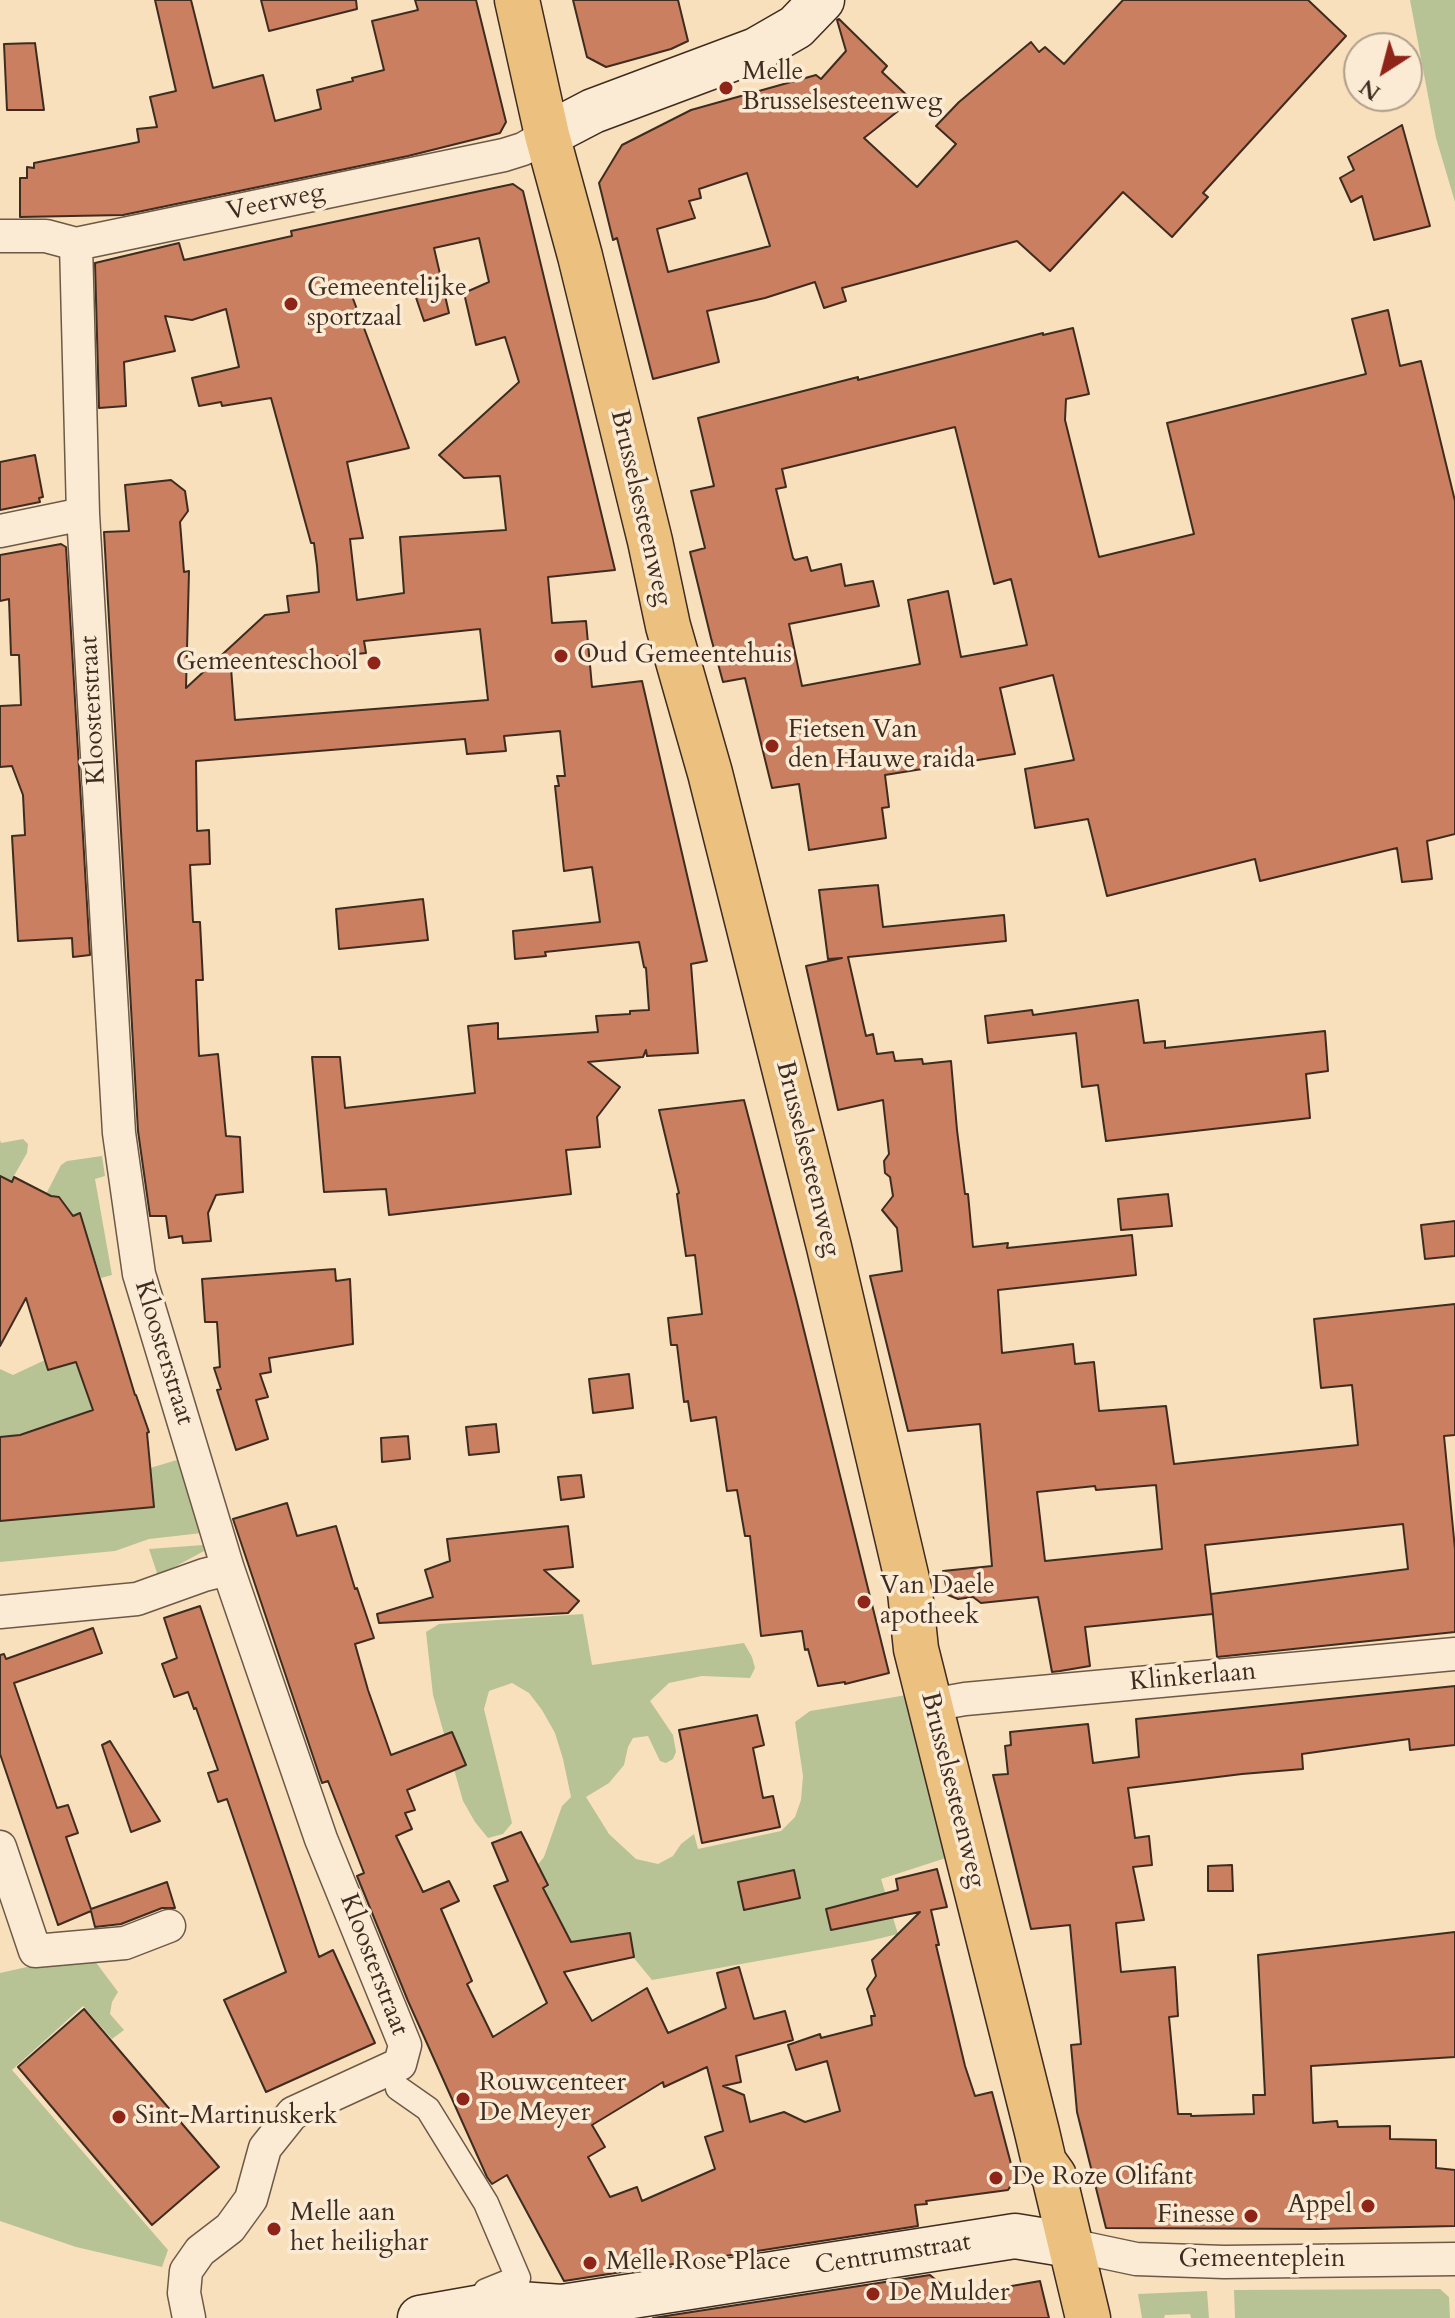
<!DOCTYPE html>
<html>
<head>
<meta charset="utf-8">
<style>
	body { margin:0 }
	#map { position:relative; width:1455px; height:2318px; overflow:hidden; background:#f9e0bd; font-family:Cardo,serif }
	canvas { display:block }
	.north { position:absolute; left:1343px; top:32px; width:80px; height:80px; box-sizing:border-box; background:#fbebd4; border:2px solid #af9f8c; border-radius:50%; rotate:216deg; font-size:22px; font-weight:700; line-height:32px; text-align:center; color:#3e2c20 }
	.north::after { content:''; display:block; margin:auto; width:28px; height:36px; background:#8f2418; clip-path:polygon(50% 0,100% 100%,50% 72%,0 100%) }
</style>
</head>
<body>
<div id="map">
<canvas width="1455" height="2318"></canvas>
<div class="north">N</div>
</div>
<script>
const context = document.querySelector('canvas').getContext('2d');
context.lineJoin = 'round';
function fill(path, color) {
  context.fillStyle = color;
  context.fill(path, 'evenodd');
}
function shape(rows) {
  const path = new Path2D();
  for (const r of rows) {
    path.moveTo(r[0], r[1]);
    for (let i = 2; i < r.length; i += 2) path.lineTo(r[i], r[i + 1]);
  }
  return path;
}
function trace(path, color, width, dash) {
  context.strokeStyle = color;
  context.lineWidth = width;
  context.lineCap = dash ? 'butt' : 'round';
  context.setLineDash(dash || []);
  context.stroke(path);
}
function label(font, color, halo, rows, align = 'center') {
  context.font = font + ' Cardo,serif';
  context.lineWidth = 7;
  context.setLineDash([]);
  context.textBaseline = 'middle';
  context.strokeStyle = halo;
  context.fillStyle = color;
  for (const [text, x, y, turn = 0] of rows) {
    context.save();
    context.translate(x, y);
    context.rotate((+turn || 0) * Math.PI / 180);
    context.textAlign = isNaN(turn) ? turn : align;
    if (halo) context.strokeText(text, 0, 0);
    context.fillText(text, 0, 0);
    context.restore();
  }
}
fill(shape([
	[1410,0,1455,0,1455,202,1436,138],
	[23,1139,28,1144,27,1153,11,1181,0,1176,0,1140,1,1143],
	[102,1156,105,1176,95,1179,112,1275,101,1278,80,1214,69,1217,62,1199,54,1196,45,1196,61,1165,67,1161],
	[45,1360,48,1370,76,1362,78,1369,105,1405,20,1435,0,1437,0,1369,13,1375],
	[177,1460,202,1533,149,1539,115,1551,0,1562,0,1521,153,1507,150,1468],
	[203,1545,204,1551,158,1576,149,1549],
	[583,1614,592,1665,744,1643,752,1657,755,1668,750,1678,702,1676,669,1683,650,1701,673,1735,676,1752,673,1759,666,1763,660,1761,648,1736,633,1738,628,1747,624,1765,609,1783,586,1797,609,1834,636,1859,658,1864,673,1856,681,1844,694,1834,698,1849,781,1831,795,1817,801,1800,803,1776,795,1722,810,1711,907,1695,949,1857,881,1879,898,1934,869,1941,652,1980,633,1957,564,1970,531,1873,544,1857,562,1806,571,1797,563,1759,555,1733,542,1710,529,1693,512,1683,489,1691,484,1709,512,1823,503,1834,488,1838,475,1822,463,1801,433,1695,426,1632,439,1624],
	[89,1953,118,1992,112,2002,110,2014,124,2030,112,2039,83,2006,12,2070,168,2250,162,2267,76,2247,0,2221,0,1973],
	[1440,2289,1449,2297,1450,2318,1235,2318,1234,2290],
	[1207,2291,1209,2318,1191,2318,1190,2314,1165,2315,1164,2318,1142,2318,1138,2294]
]), '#b8c395');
const building = shape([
	[155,0,191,0,213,88,263,75,275,121,321,109,317,90,353,81,352,78,384,70,372,21,418,10,415,0,476,0,506,122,500,133,408,156,123,215,20,217,20,178,27,178,27,167,34,168,34,163,139,142,137,129,157,127,150,97,176,91,155,0],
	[261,0,356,0,357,9,269,31,261,0],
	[573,0,678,0,688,41,671,49,606,67,587,57,573,0],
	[1123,0,1308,0,1346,36,1203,193,1208,197,1172,237,1123,192,1050,271,1017,241,842,288,846,301,824,308,815,282,765,298,707,311,719,362,653,379,617,238,613,240,599,183,622,145,691,110,816,75,821,79,846,51,837,20,839,19,887,66,882,72,912,100,864,138,917,187,956,144,936,126,959,102,1031,42,1039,52,1045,47,1064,64,1123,0],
	[747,173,770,246,668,272,657,229,695,218,689,201,701,198,699,189,747,173],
	[35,43,44,110,7,110,4,44,35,43],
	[1402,125,1430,226,1374,240,1362,196,1351,202,1340,178,1354,170,1348,157,1402,125],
	[513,184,523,191,615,570,548,577,552,623,586,621,592,687,642,681,707,961,691,964,698,1053,647,1056,646,1050,643,1057,588,1062,620,1087,597,1117,600,1147,566,1150,571,1194,389,1215,386,1189,324,1192,312,1057,340,1057,345,1108,475,1093,468,1026,498,1023,498,1039,598,1032,596,1016,630,1014,630,1011,649,1010,646,968,644,967,639,942,545,952,546,956,515,959,513,931,600,922,592,867,564,871,555,786,559,786,557,776,565,776,560,731,504,736,506,751,467,754,465,739,196,761,197,831,209,830,210,864,190,865,193,922,200,922,203,980,196,980,199,1056,218,1054,226,1136,240,1137,243,1192,216,1195,208,1213,211,1241,183,1243,182,1236,169,1238,166,1216,150,1216,138,1131,104,532,129,531,125,485,171,480,185,491,188,511,180,522,184,572,189,571,186,688,265,615,289,612,287,596,319,592,317,566,314,543,311,543,271,398,222,406,221,402,199,406,192,378,239,367,226,309,192,320,165,316,175,351,124,362,126,406,99,408,95,263,179,243,184,260,292,236,291,231,513,184],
	[479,238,489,282,464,293,476,345,505,337,519,382,439,455,464,478,500,476,506,530,400,537,404,593,357,600,350,539,363,538,347,462,409,448,352,296,411,283,424,321,449,313,434,248,479,238],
	[480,629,488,700,235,720,231,668,366,653,364,641,480,629],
	[1388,310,1400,366,1421,361,1455,501,1455,834,1427,841,1432,879,1402,882,1397,848,1260,881,1255,859,1107,896,1088,819,1035,828,1025,769,1074,760,1053,675,1000,688,1015,754,885,775,889,807,882,808,886,838,809,850,799,784,772,788,745,678,723,682,711,638,690,552,705,548,691,491,714,486,698,418,858,377,858,380,1043,333,1043,335,1073,328,1089,394,1066,399,1065,420,1099,557,1194,534,1167,423,1366,374,1352,319,1388,310],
	[955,427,994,584,1011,579,1027,645,961,657,948,591,908,600,920,664,802,686,789,624,879,606,873,581,845,586,841,564,811,571,807,557,795,560,793,558,776,489,786,487,782,469,955,427],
	[35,455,43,497,39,498,40,502,0,510,0,462,35,455],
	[61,544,66,547,90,955,73,957,72,938,18,941,12,836,25,835,23,795,12,766,0,767,0,706,21,705,19,655,11,655,9,599,0,601,0,555,61,544],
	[878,885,883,927,1004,915,1006,941,848,957,866,1036,873,1034,877,1054,893,1052,895,1061,922,1059,923,1064,951,1061,957,1130,965,1194,968,1194,973,1247,1008,1243,1007,1248,1132,1235,1136,1275,998,1290,1002,1353,1073,1344,1075,1364,1094,1362,1099,1411,1166,1406,1174,1464,1358,1445,1352,1385,1321,1388,1314,1319,1455,1304,1455,1435,1444,1436,1455,1549,1455,1632,1217,1657,1211,1594,1408,1569,1403,1524,1205,1545,1213,1614,1085,1627,1090,1666,1060,1671,1052,1672,1038,1597,981,1603,973,1597,958,1599,948,1595,943,1571,992,1566,980,1424,908,1431,870,1276,902,1271,897,1228,882,1210,893,1196,890,1177,885,1173,884,1161,889,1154,883,1100,838,1110,806,966,842,958,828,959,819,890,878,885],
	[1156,1485,1162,1549,1045,1561,1037,1492,1095,1486,1096,1490,1156,1485],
	[423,899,428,940,339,949,336,909,423,899],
	[1138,1000,1144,1043,1165,1041,1165,1048,1325,1031,1328,1071,1306,1074,1310,1118,1106,1141,1098,1085,1082,1087,1076,1033,988,1043,985,1016,1032,1010,1033,1015,1138,1000],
	[744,1100,796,1298,889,1673,845,1684,845,1682,818,1686,808,1649,805,1650,802,1631,761,1636,750,1536,745,1536,737,1490,727,1491,716,1417,691,1421,688,1401,684,1402,677,1345,671,1345,668,1318,702,1314,695,1255,686,1256,677,1194,679,1193,659,1110,744,1100],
	[0,1176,12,1182,14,1177,51,1196,59,1197,73,1216,80,1213,135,1395,136,1395,149,1432,147,1433,154,1507,0,1521,0,1437,20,1435,93,1410,76,1362,48,1370,26,1298,0,1346,0,1176],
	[1168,1194,1172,1226,1121,1230,1118,1199,1168,1194],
	[1455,1221,1455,1256,1425,1259,1421,1225,1455,1221],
	[335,1269,336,1281,350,1279,353,1344,269,1358,271,1372,260,1374,268,1397,256,1400,268,1439,236,1450,217,1390,221,1389,214,1368,220,1367,217,1322,205,1322,202,1279,335,1269],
	[629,1374,633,1408,593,1413,589,1379,629,1374],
	[496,1424,499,1452,469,1455,466,1427,496,1424],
	[408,1436,410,1459,382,1462,381,1438,408,1436],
	[581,1475,584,1497,561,1500,558,1477,581,1475],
	[287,1503,297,1536,336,1526,355,1589,357,1588,374,1638,355,1644,368,1690,391,1755,452,1732,466,1765,407,1790,415,1810,405,1813,412,1829,396,1836,423,1892,449,1881,459,1901,441,1909,472,1981,467,1984,493,2037,547,2003,494,1886,508,1881,492,1843,521,1832,548,1885,543,1888,571,1942,630,1933,634,1957,564,1972,592,2021,647,1988,668,2033,726,2008,717,1973,739,1967,754,2019,785,2011,793,2040,736,2056,741,2082,723,2086,744,2095,750,2122,784,2112,805,2122,840,2111,827,2061,796,2070,788,2045,820,2034,821,2038,872,2025,871,2016,875,2016,867,1989,876,1976,872,1960,920,1912,831,1930,826,1909,898,1890,896,1879,937,1869,947,1907,931,1910,939,1945,936,1945,965,2066,975,2096,992,2092,1015,2179,1008,2190,926,2201,927,2204,915,2205,918,2226,564,2281,507,2175,492,2184,487,2177,408,2001,357,1876,364,1873,328,1781,322,1783,233,1519,287,1503],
	[707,2067,723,2131,705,2137,715,2169,642,2201,637,2187,610,2197,588,2157,605,2147,592,2125,663,2082,664,2087,707,2067],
	[568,1526,573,1567,544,1570,579,1601,568,1613,379,1623,377,1614,433,1597,425,1570,450,1561,447,1539,568,1526],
	[200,1606,319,1957,333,1950,375,2043,266,2092,224,2000,286,1972,227,1799,218,1802,208,1773,218,1770,196,1708,194,1709,188,1692,174,1697,162,1664,177,1658,164,1618,200,1606],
	[93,1628,102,1653,14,1683,57,1808,68,1805,78,1833,66,1837,91,1909,167,1882,175,1908,162,1908,121,1924,95,1927,91,1911,58,1925,0,1754,0,1655,4,1654,6,1659,93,1628],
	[1455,1686,1455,1745,1410,1750,1409,1739,1302,1754,1303,1769,1242,1774,1128,1788,1135,1838,1149,1836,1152,1865,1133,1867,1144,1920,1116,1923,1121,1972,1175,1967,1178,2016,1169,2017,1178,2114,1191,2114,1191,2116,1254,2114,1253,2095,1265,2095,1258,1955,1455,1932,1455,2057,1311,2066,1313,2123,1337,2121,1338,2127,1390,2126,1390,2139,1436,2140,1436,2168,1455,2170,1455,2226,1317,2229,1106,2228,1077,2112,1071,2045,1081,2044,1070,1925,1031,1929,993,1775,1008,1774,1005,1746,1011,1745,1010,1732,1088,1724,1093,1763,1139,1757,1136,1719,1455,1686],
	[757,1715,764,1745,753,1748,763,1798,773,1796,780,1827,702,1843,679,1730,757,1715],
	[110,1741,160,1821,131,1832,102,1745,110,1741],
	[1232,1865,1233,1891,1208,1891,1208,1866,1232,1865],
	[794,1870,800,1898,744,1910,738,1882,794,1870],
	[84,2009,219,2167,152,2225,18,2067,84,2009],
	[930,2275,955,2296,1040,2281,1049,2318,653,2318,930,2275]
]);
fill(building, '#c97f60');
trace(building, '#3e2c20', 2);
const pedestrian = shape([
	[398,2088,428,2109,486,2203,518,2278,486,2291]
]);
const minor = shape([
	[0,236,46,236,76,244,504,155,523,149,547,135],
	[76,244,83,514,119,1133,139,1274,228,1569,321,1839,405,2045,400,2064,293,2113,265,2148,251,2199,230,2228,200,2251,186,2271,184,2293,189,2318],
	[0,531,83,514],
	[0,1612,137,1599,204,1575,228,1569],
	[931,1705,965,1699,1455,1654],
	[0,1847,35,1951,125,1943,169,1926],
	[1070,2245,1136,2259,1224,2262,1455,2259]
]);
const secondary = shape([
	[547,135,593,111,756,50,796,27,822,0],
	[420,2318,505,2303,562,2307,1015,2236,1070,2245]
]);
const primary = shape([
	[517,0,547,135,580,256,650,541,668,626,710,773,829,1247,910,1592,916,1649,1037,2132,1044,2162,1054,2176,1088,2318]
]);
trace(pedestrian, '#6d5947', 27);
trace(minor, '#6d5947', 35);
trace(secondary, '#3e2c20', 47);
trace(primary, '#3e2c20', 47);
trace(pedestrian, '#fbebd4', 24);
trace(minor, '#fbebd4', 32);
trace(secondary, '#fbebd4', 44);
trace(primary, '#ecc07e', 44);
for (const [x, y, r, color] of [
	[726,88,8,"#8f2418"],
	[291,304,8,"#8f2418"],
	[561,656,8,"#8f2418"],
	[374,663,8,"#8f2418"],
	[772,746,8,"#8f2418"],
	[864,1602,8,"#8f2418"],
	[463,2099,8,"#8f2418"],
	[119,2117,8,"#8f2418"],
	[996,2178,8,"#8f2418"],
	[1368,2206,8,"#8f2418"],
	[1251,2216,8,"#8f2418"],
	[274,2229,8,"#8f2418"],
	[590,2263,8,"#8f2418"],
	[873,2294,8,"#8f2418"]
]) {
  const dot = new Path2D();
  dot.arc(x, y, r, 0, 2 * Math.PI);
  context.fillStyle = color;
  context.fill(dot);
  trace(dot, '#fbebd4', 3);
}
label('26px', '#3e2c20', '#fbebd4', [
	["Melle",742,73],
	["Brusselsesteenweg",742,103],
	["Gemeentelijke",307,289],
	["sportzaal",307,319],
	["Oud Gemeentehuis",577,656],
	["Gemeenteschool",358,663,"right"],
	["Fietsen Van",788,731],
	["den Hauwe raida",788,761],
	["Van Daele",880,1587],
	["apotheek",880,1617],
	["Rouwcenteer",479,2084],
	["De Meyer",479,2114],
	["Sint-Martinuskerk",135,2117],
	["De Roze Olifant",1012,2178],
	["Appel",1352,2206,"right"],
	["Melle aan",290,2214],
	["het heilighar",290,2244],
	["Finesse",1235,2216,"right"],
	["Melle Rose Place",606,2263],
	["De Mulder",889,2294]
], 'left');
label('26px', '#3e2c20', '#fbebd4', [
	["Veerweg",276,203,-12],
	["Brusselsesteenweg",640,508,77],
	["Kloosterstraat",94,710,-93],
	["Brusselsesteenweg",807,1159,76],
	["Kloosterstraat",163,1353,73],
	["Klinkerlaan",1193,1678,-5],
	["Brusselsesteenweg",952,1790,76],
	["Kloosterstraat",373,1965,69],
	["Centrumstraat",893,2255,-9],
	["Gemeenteplein",1262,2260]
]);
</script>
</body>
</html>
